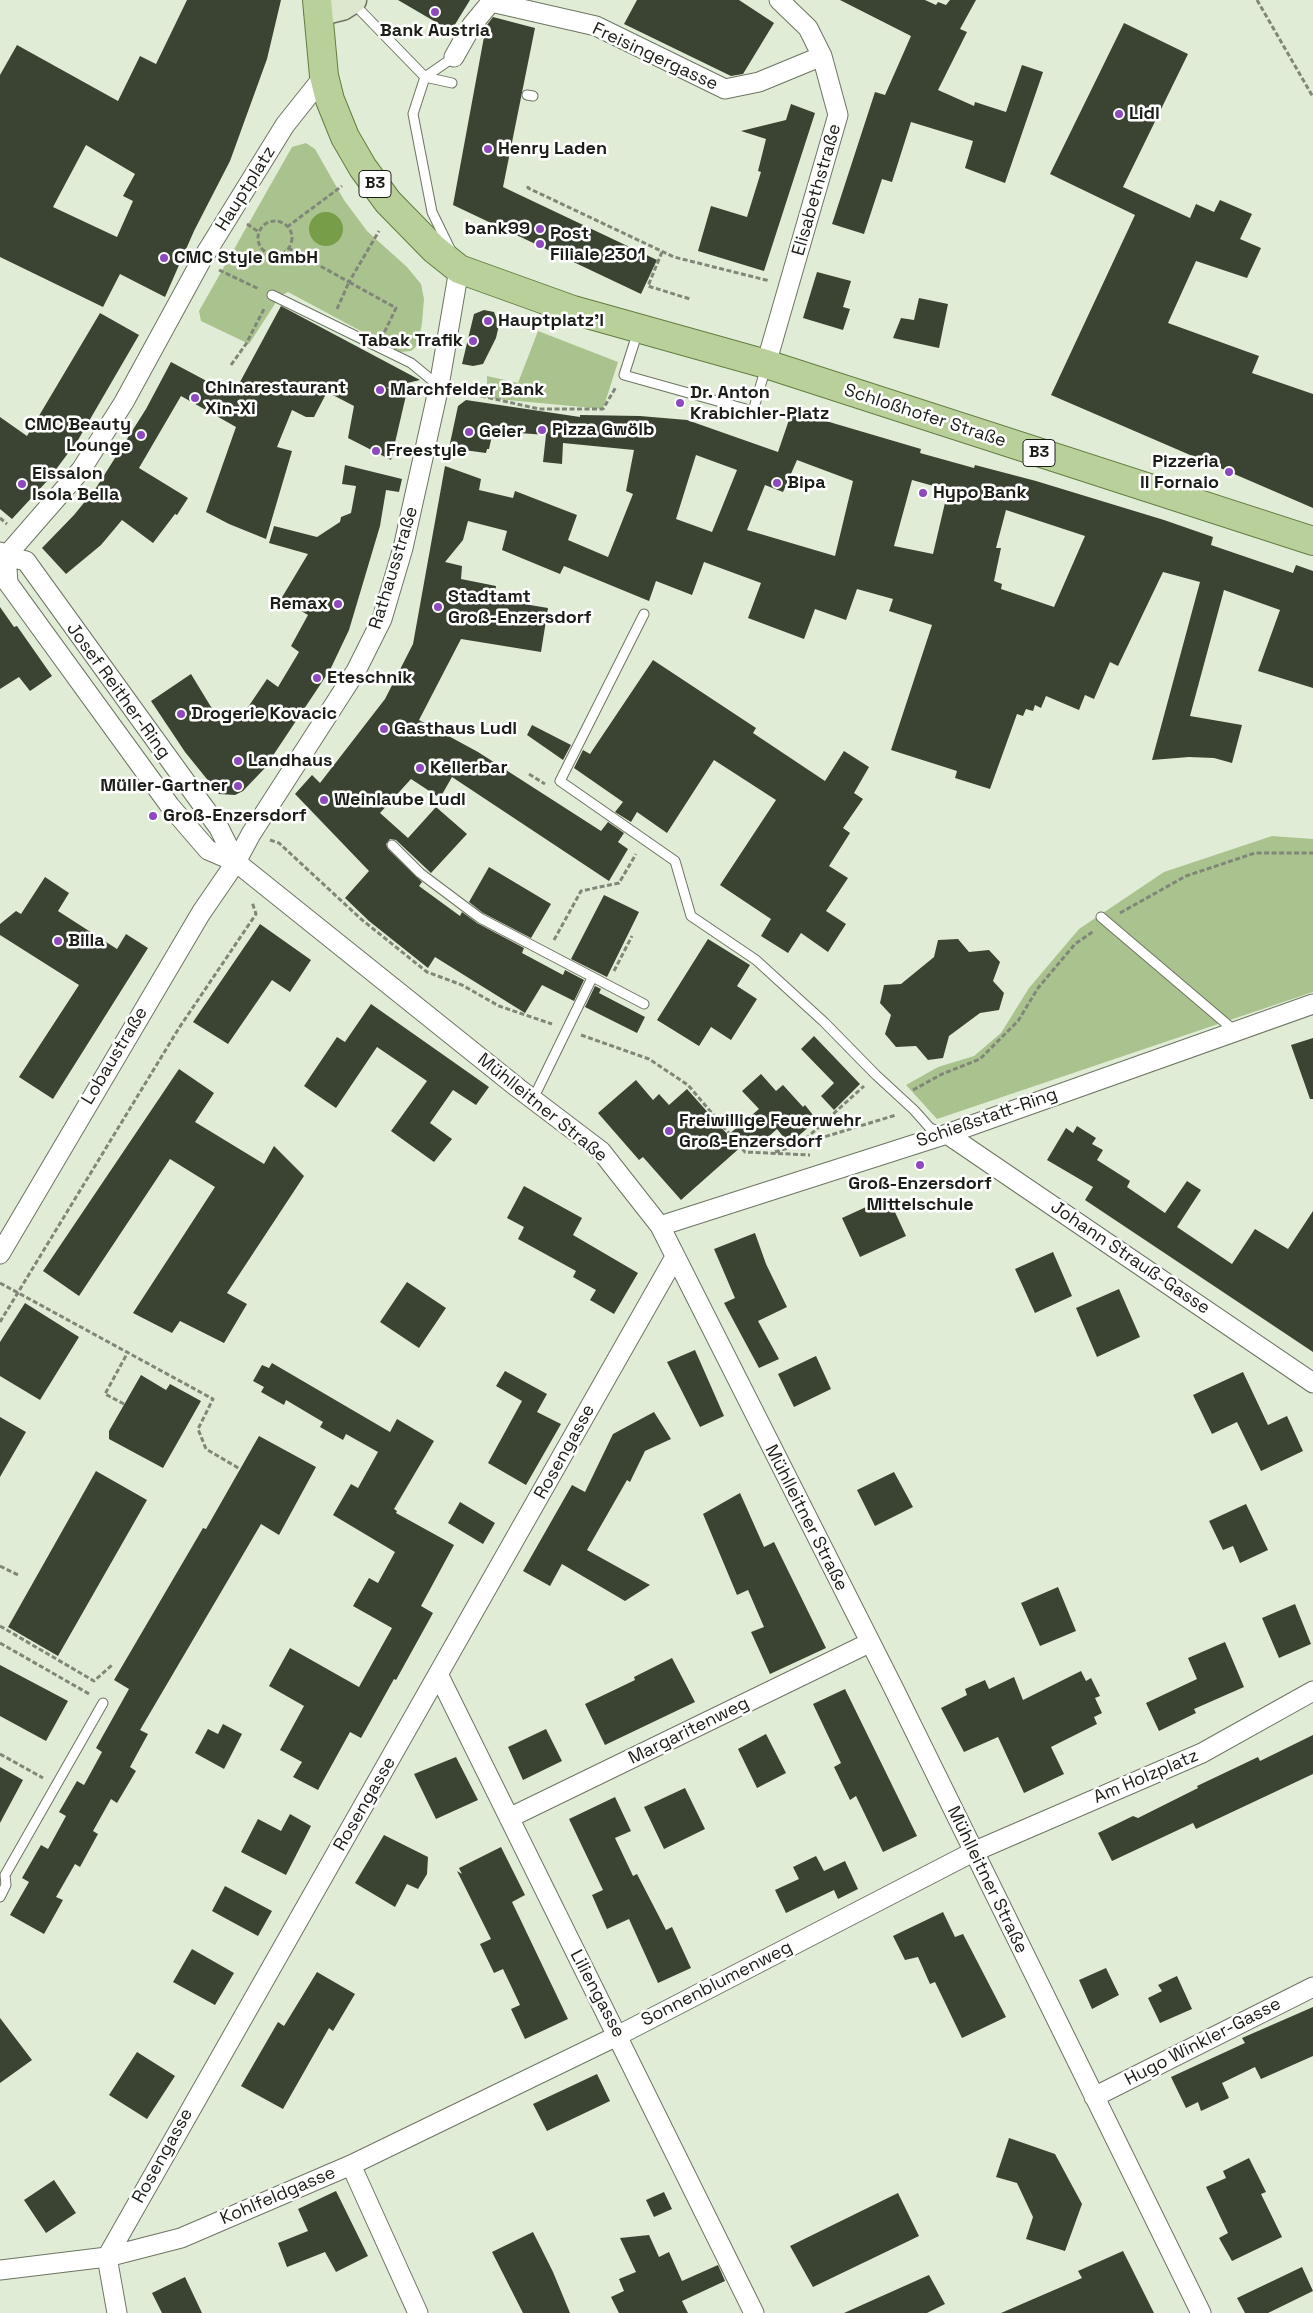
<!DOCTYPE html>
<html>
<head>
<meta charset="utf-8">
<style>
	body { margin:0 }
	canvas { display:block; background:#e1ecd6 }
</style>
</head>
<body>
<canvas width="1313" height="2313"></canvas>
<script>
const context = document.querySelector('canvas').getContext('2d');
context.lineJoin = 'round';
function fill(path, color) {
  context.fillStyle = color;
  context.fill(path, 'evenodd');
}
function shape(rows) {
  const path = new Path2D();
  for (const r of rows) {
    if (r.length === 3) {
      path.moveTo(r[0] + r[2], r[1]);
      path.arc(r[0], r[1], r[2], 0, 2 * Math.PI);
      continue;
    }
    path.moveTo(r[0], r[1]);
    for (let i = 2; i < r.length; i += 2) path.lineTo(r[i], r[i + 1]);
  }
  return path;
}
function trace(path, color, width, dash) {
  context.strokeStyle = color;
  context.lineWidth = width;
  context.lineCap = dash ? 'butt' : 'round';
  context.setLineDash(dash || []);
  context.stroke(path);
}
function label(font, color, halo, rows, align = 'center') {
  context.font = font + ' "Space Grotesk",sans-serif';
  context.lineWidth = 5;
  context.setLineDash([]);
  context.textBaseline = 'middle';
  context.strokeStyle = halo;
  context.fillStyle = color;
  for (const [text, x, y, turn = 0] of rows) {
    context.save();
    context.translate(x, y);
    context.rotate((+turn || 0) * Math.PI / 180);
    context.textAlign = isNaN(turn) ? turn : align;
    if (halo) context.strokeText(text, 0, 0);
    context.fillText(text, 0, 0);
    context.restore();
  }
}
fill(shape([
	[306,143,315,149,344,200,367,231,407,267,421,284,424,299,422,323,418,345,411,351,400,352,288,292,280,296,249,344,201,321,199,311,292,147],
	[538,331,618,362,603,409,487,398,487,376,518,383],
	[1272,836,1313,839,1313,992,937,1119,906,1085,938,1067,974,1056,1001,1033,1029,988,1079,929,1164,872]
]), '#aac38e');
fill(shape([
	[326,229,17]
]), '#789d48');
fill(shape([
	[187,0,281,0,267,59,230,161,194,231,165,297,120,274,103,307,0,257,0,75,17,45,118,101,140,56,156,64],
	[86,145,135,174,123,196,133,201,117,237,53,207],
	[398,0,470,0,451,31],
	[637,0,739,0,774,23,743,74,731,76,624,24],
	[840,0,925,0,936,5,938,2,946,5,950,0,976,0,960,29,967,32,938,90,974,106,975,102,1006,112,1022,65,1043,72,1005,183,965,168,973,141,911,122,892,182,882,179,864,234,832,224,875,92,885,95,911,36],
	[493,17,535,28,503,187,657,260,641,294,453,205,486,26],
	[1124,23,1188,54,1123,187,1190,218,1196,204,1214,212,1220,200,1252,214,1240,239,1261,248,1247,278,1196,261,1168,323,1259,356,1252,373,1313,394,1313,508,1051,395,1135,215,1050,174],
	[791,104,815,113,764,271,698,251,711,206,747,217,761,172,758,171,766,139,741,131,786,120],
	[817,272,851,281,843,307,850,309,843,330,803,318],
	[919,298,948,304,939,348,893,338,901,318,914,320],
	[281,306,420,380,386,388,407,391,391,460,348,438,354,406,327,392,314,417,306,417,292,410,277,447,292,451,266,539,229,524,206,512,236,427,181,396,139,468,188,498,177,515,175,514,153,543,122,520,101,545,66,574,42,548,74,515,96,488,146,409,171,362,233,395],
	[484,310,494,312,499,325,496,338,483,364,473,366,462,364,474,314],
	[100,313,139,335,78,440,48,480,12,519,0,509,0,417,27,436],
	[466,400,580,417,580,415,640,416,687,420,778,452,792,411,921,449,920,453,974,468,975,465,1036,481,1164,520,1213,537,1211,545,1293,573,1296,565,1313,571,1313,688,1258,671,1280,610,1224,590,1190,716,1242,725,1232,763,1214,758,1189,757,1152,760,1200,582,1163,572,1118,666,1110,662,1094,699,1085,695,1079,710,1046,696,1041,708,1035,705,1033,711,1026,709,1023,716,1017,714,990,789,955,778,957,771,891,750,932,625,889,611,893,599,857,589,846,620,815,609,804,639,748,618,761,583,704,562,692,595,656,581,649,601,564,566,560,574,502,550,507,531,468,521,463,540,445,562,462,566,461,579,496,586,494,599,548,608,541,652,461,639,419,720,478,752,601,831,608,822,624,833,618,842,628,849,609,881,452,777,440,798,411,779,380,813,408,838,436,807,467,834,431,873,396,840,390,839,386,844,388,849,422,882,419,886,460,916,462,912,477,923,524,948,522,953,563,975,565,970,584,980,574,1001,542,985,525,1013,435,957,428,968,369,921,345,898,369,871,295,794,312,775,320,783,385,699,413,644,445,466,481,479,479,490,513,498,515,491,577,515,568,540,608,557,633,494,626,491,634,450,563,443,562,464,543,462,546,435,493,431,489,449,487,449,486,453,449,448,458,406],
	[696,455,737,470,712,532,676,519],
	[797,460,853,481,835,556,747,530,765,485,783,492],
	[912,480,948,490,933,554,894,546],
	[1006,510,1085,536,1054,607,1001,589,1002,584,994,581,1001,548,996,548],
	[345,465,402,479,399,492,386,490,380,526,349,630,330,670,264,769,243,791,235,795,219,794,185,752,151,701,191,674,222,725,234,714,240,719,267,679,278,687,299,652,291,646,308,615,281,599,308,554,269,543,274,526,317,537,340,522,341,517,351,513,356,486,342,484],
	[0,607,14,627,17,626,52,676,30,691,19,677,0,689],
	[653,660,756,728,753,733,825,781,844,751,869,767,854,793,863,799,843,828,850,833,829,866,848,878,826,911,846,924,828,952,801,933,788,953,761,936,771,919,720,885,776,800,714,760,667,833,637,812,631,822,615,812,623,802,574,768,583,750,590,754],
	[532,725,571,745,563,760,527,735],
	[489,867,551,904,531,938,483,913,469,902],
	[45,877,69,893,58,911,117,949,126,934,148,948,53,1099,19,1077,79,985,0,935,0,924,16,911,21,914],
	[604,895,639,912,607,977,571,959],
	[260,924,311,960,290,992,272,980,228,1044,193,1022],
	[708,939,750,965,737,986,757,999,731,1040,711,1027,699,1046,657,1020],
	[958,939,969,952,989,950,1000,962,993,981,1004,993,999,1010,980,1013,949,1036,943,1058,928,1060,916,1046,896,1047,885,1034,891,1015,880,1003,884,985,901,984,934,957,938,940],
	[595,986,601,989,599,993,645,1017,637,1033,585,1007],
	[371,1004,489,1087,476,1105,453,1090,430,1123,452,1139,434,1162,391,1131,427,1081,377,1047,336,1108,304,1086,337,1037,345,1042],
	[814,1036,860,1084,834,1110,821,1096,834,1083,801,1049],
	[1313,1038,1313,1099,1310,1099,1291,1045],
	[179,1069,214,1093,195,1122,264,1164,274,1146,304,1176,227,1293,247,1304,224,1343,180,1321,172,1333,133,1313,215,1187,170,1159,79,1296,43,1271],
	[761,1074,776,1091,783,1085,803,1107,805,1105,817,1120,789,1144,777,1129,758,1146,751,1138,681,1200,643,1157,639,1160,598,1113,636,1080,653,1100,659,1094,669,1105,687,1089,728,1135,759,1109,742,1091],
	[1077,1126,1096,1138,1092,1144,1103,1150,1097,1160,1130,1181,1127,1187,1165,1213,1187,1181,1201,1190,1177,1227,1232,1264,1255,1229,1288,1249,1313,1211,1313,1352,1085,1200,1093,1187,1047,1160,1066,1128,1073,1133],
	[524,1186,582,1218,573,1235,638,1273,614,1314,590,1300,596,1290,573,1277,576,1271,518,1239,524,1227,507,1218],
	[888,1197,906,1236,860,1257,842,1218],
	[755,1233,766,1264,787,1307,758,1321,779,1359,759,1368,724,1303,735,1298,714,1249],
	[1053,1252,1072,1296,1035,1313,1015,1269],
	[407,1282,446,1308,419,1348,380,1322],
	[1119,1289,1140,1337,1097,1357,1076,1308],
	[25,1303,79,1337,40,1400,0,1376,0,1342],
	[695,1350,724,1416,700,1427,667,1362],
	[816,1356,831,1389,794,1407,778,1374],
	[272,1363,390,1432,397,1419,434,1441,394,1509,397,1511,396,1513,454,1545,421,1606,433,1613,396,1680,394,1679,361,1738,350,1732,318,1790,293,1777,302,1762,280,1750,304,1706,269,1686,290,1648,359,1687,392,1628,353,1606,369,1578,378,1583,395,1552,333,1515,351,1484,358,1488,378,1452,346,1434,343,1440,320,1427,323,1422,286,1400,284,1405,261,1392,264,1387,253,1381,262,1365,269,1368],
	[505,1371,547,1394,537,1412,561,1424,526,1485,488,1463,522,1401,496,1386],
	[1243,1372,1268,1425,1287,1416,1303,1451,1261,1471,1237,1422,1212,1434,1193,1395],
	[141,1375,166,1390,170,1384,201,1401,163,1468,109,1439,109,1431],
	[654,1412,671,1439,645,1451,630,1482,627,1480,587,1550,650,1585,625,1601,562,1564,550,1586,523,1571,572,1485,585,1492,613,1434],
	[0,1417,26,1432,0,1477],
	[259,1436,316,1467,279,1535,261,1524,140,1730,148,1734,130,1767,136,1771,117,1803,111,1799,93,1831,98,1834,80,1867,75,1864,56,1897,63,1900,44,1934,10,1915,29,1882,22,1878,41,1845,48,1849,66,1816,59,1812,77,1781,84,1785,102,1752,96,1748,129,1689,114,1680,203,1528,206,1529],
	[96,1471,147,1500,58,1656,8,1627],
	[894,1472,913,1507,875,1526,857,1490],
	[740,1493,764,1547,774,1542,826,1648,770,1674,751,1632,764,1627,748,1590,737,1595,703,1514],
	[460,1502,495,1523,483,1544,448,1523],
	[1246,1504,1268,1550,1240,1563,1233,1546,1223,1550,1209,1521],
	[1058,1587,1076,1631,1040,1646,1021,1603],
	[1295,1604,1311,1644,1279,1658,1262,1618],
	[1225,1642,1244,1687,1194,1709,1196,1713,1159,1731,1146,1703,1197,1679,1188,1658],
	[672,1658,695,1702,605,1745,585,1704,635,1680,634,1677],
	[0,1665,68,1701,46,1741,0,1716],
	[1081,1671,1086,1681,1091,1678,1100,1696,1095,1698,1102,1713,1094,1717,1097,1724,1051,1747,1064,1774,1024,1793,998,1737,964,1752,941,1708,967,1695,965,1689,985,1680,989,1689,1014,1677,1023,1700],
	[845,1689,917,1836,883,1852,856,1796,850,1800,834,1767,841,1763,813,1704],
	[223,1724,242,1734,224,1769,195,1753,208,1729,218,1734],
	[546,1729,562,1761,523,1780,508,1747],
	[766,1734,786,1773,757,1788,738,1749],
	[1313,1735,1313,1774,1196,1829,1193,1823,1112,1861,1098,1833,1133,1816,1138,1818,1198,1788,1197,1786,1258,1757,1260,1761],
	[456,1757,478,1800,436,1819,414,1774],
	[0,1767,23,1780,0,1823],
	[685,1788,705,1829,664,1849,644,1807],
	[615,1797,631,1831,615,1838,633,1876,637,1874,666,1930,672,1927,691,1968,658,1983,629,1919,607,1929,592,1895,603,1890,569,1819],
	[290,1814,311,1826,286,1875,241,1852,258,1819,281,1831],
	[384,1835,428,1857,427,1874,418,1889,407,1884,395,1907,355,1883],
	[501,1847,525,1895,512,1902,568,2019,525,2039,511,2009,520,2005,503,1969,494,1973,480,1944,491,1939,457,1871,462,1874,459,1868],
	[816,1856,824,1871,845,1861,858,1889,838,1899,834,1890,786,1913,775,1890,799,1879,793,1867],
	[225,1886,272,1911,258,1936,212,1911],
	[943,1912,955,1937,963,1934,1006,2017,962,2038,935,1982,930,1984,918,1957,905,1960,893,1936],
	[192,1949,234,1973,215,2005,173,1982],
	[1106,1968,1119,1995,1092,2009,1079,1980],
	[317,1972,355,1994,333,2031,329,2028,283,2109,241,2086,278,2022,284,2026],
	[1177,1976,1192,2009,1160,2023,1148,1998,1162,1991,1158,1985],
	[1313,2007,1313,2056,1261,2079,1255,2067,1222,2083,1229,2098,1201,2111,1198,2102,1186,2108,1171,2077,1245,2043,1242,2038],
	[0,2018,32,2060,0,2083],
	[137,2052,175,2076,147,2119,109,2095],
	[597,2074,610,2101,547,2131,533,2104],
	[1009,2138,1055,2154,1082,2204,1065,2251,1026,2239,1033,2217,1017,2183,996,2177],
	[1249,2158,1266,2192,1261,2194,1282,2237,1232,2261,1219,2238,1228,2233,1206,2187,1226,2178,1223,2171],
	[54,2180,76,2213,46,2233,24,2200],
	[336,2191,368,2256,336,2272,325,2252,287,2267,278,2243,308,2231,298,2209],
	[664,2192,672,2209,654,2217,646,2200],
	[898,2193,919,2236,813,2287,790,2246],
	[533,2232,553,2272,570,2313,523,2313,492,2252],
	[649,2235,659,2257,669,2252,682,2281,718,2265,725,2281,682,2301,688,2313,619,2313,611,2297,624,2291,619,2279,636,2272,620,2238],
	[1123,2251,1154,2313,1001,2313,1082,2278,1078,2271],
	[1302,2267,1313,2291,1268,2313,1245,2313,1237,2298],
	[929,2275,945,2304,927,2313,844,2313],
	[185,2277,202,2313,162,2313,152,2293]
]), '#3b4432');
const lane = shape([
	[354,4,425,77,413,114,432,212,451,251],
	[425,77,454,57],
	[425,77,452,83],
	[527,95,533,96],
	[272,295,411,363,439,386],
	[638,331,624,375,753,411,766,367],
	[644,614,560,781,675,861,691,916,756,960,824,1022,876,1075,914,1110,930,1128,944,1133],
	[392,845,420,873,480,918,644,1004],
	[1101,917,1235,1031],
	[533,1099,592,978],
	[0,1897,6,1885,5,1875,103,1703]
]);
const street = shape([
	[454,57,472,25,491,2,596,26,725,89,759,82,822,56],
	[766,364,838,115,822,56,808,28,779,0],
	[0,552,6,556,26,561,219,828,236,862],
	[6,556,8,583,170,806,208,850,236,862,518,1088,601,1151,660,1226,893,1687,1201,2313],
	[0,563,81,470,124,402,201,261,285,125,324,76],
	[947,1134,1313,1383],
	[660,1226,947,1134,1313,1004],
	[0,1254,201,913,236,862,251,834,356,671,382,619,403,548,439,386,459,269],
	[439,1676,754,2313],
	[509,1818,869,1643],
	[1094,2097,1313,1987],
	[351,2165,619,2035,973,1852,1202,1753,1313,1691],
	[0,2270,107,2257,675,1257],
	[117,2313,107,2257,181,2238,351,2165,418,2313]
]);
const secondary = shape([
	[318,13,342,7,353,0]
]);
const primary = shape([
	[317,0,324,76,330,100,345,137,363,168,388,202,434,249,459,269,573,310,766,364,1313,541]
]);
trace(lane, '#6c7562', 11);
trace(street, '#6c7562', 21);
trace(secondary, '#6c7562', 29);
trace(primary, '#637d40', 30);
trace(shape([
	[1257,0,1313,97],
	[528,186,528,188,674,257,770,281],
	[275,238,17],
	[247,224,259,232],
	[287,227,342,186],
	[288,248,349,282,379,231],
	[662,252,648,286,690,299],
	[219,270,259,289],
	[337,309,349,282,396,308,384,333],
	[231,365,246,344,265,307],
	[459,391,539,409,603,409,616,387],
	[0,518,7,524],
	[529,774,545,784],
	[270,840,279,843,361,919,427,972,462,985,499,1006,552,1024],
	[1120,913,1186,876,1255,853,1313,853],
	[554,940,581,891,619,883,636,854],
	[614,971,632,936],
	[581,1035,649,1059,688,1085,745,1152,810,1155],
	[913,1090,942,1074,980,1059,1018,1021,1038,988,1075,944,1094,931],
	[800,1144,864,1086],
	[775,1152,896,1115],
	[0,1283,213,1399,198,1429,206,1449,240,1469],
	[0,1322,179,1028,256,914,252,902],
	[124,1404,105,1394,128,1352],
	[0,1566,18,1575],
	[0,1626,94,1681,112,1665],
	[0,1643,91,1695],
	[0,1754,43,1778]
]), '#808778', 3, [5, 2.5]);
trace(lane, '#fff', 9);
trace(street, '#fff', 19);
trace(secondary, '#dce7cd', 26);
trace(primary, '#b9d09a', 28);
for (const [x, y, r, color] of [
	[435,12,5,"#8d49bd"],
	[1119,114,5,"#8d49bd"],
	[488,149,5,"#8d49bd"],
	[540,229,5,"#8d49bd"],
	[540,244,5,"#8d49bd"],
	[164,258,5,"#8d49bd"],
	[488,321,5,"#8d49bd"],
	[473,341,5,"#8d49bd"],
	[380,390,5,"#8d49bd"],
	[195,398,5,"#8d49bd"],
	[680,403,5,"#8d49bd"],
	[542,430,5,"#8d49bd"],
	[469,432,5,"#8d49bd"],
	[141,435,5,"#8d49bd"],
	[376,451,5,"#8d49bd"],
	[1229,472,5,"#8d49bd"],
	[777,483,5,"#8d49bd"],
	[22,484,5,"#8d49bd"],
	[923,493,5,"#8d49bd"],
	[338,604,5,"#8d49bd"],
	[438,607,5,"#8d49bd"],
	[317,678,5,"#8d49bd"],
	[181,714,5,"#8d49bd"],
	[384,729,5,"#8d49bd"],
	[238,761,5,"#8d49bd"],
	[420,768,5,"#8d49bd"],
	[238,786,5,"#8d49bd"],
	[324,800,5,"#8d49bd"],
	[153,816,5,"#8d49bd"],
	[58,941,5,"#8d49bd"],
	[669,1131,5,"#8d49bd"],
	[920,1165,5,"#8d49bd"]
]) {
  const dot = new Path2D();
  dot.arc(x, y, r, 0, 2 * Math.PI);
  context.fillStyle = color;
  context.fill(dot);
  trace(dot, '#fff', 2);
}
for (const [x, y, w] of [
	[375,184,32],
	[1039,453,32]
]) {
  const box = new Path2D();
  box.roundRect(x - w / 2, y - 13.5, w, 27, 4);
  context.fillStyle = '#fff';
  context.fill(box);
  trace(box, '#1a1e16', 1);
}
label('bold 16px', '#1a1e16', null, [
	["B3",375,184],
	["B3",1039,453]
]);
label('bold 18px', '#1a1e16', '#fff', [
	["Bank Austria",435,31,"center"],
	["Lidl",1129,114],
	["Henry Laden",498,149],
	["bank99",530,229,"right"],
	["Post",550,234],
	["Filiale 2301",550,255],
	["CMC Style GmbH",174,258],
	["Hauptplatz'l",498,321],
	["Tabak Trafik",463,341,"right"],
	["Chinarestaurant",205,388],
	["Xin-Xi",205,409],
	["Marchfelder Bank",390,390],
	["Dr. Anton",690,393],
	["Krabichler-Platz",690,414],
	["CMC Beauty",131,425,"right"],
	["Lounge",131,446,"right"],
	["Pizza Gwölb",552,430],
	["Geier",479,432],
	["Freestyle",386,451],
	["Pizzeria",1219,462,"right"],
	["Il Fornaio",1219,483,"right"],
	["Eissalon",32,474],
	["Isola Bella",32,495],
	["Bipa",787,483],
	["Hypo Bank",933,493],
	["Stadtamt",448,597],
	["Groß-Enzersdorf",448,618],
	["Remax",328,604,"right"],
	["Eteschnik",327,678],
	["Drogerie Kovacic",191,714],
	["Gasthaus Ludl",394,729],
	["Landhaus",248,761],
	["Kellerbar",430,768],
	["Müller-Gartner",228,786,"right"],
	["Weinlaube Ludl",334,800],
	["Groß-Enzersdorf",163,816],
	["Billa",68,941],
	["Freiwillige Feuerwehr",679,1121],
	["Groß-Enzersdorf",679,1142],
	["Groß-Enzersdorf",920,1184,"center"],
	["Mittelschule",920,1205,"center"]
], 'left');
label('18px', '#1a1e16', '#fff', [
	["Freisingergasse",655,57,25],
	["Hauptplatz",246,189,-58],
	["Elisabethstraße",817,190,-74],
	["Schloßhofer Straße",925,416,18],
	["Rathausstraße",394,568,-73],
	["Josef Reither-Ring",118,691,54],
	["Lobaustraße",115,1056,-59],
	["Mühlleitner Straße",542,1108,39],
	["Schießstatt-Ring",987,1118,-19],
	["Johann Strauß-Gasse",1130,1258,34],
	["Rosengasse",565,1452,-61],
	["Mühlleitner Straße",806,1518,63],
	["Margaritenweg",689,1731,-26],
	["Am Holzplatz",1146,1777,-23],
	["Rosengasse",365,1804,-60],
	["Mühlleitner Straße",987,1880,64],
	["Sonnenblumenweg",717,1984,-27],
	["Liliengasse",597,1994,62],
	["Hugo Winkler-Gasse",1203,2042,-27],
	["Rosengasse",163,2156,-61],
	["Kohlfeldgasse",278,2196,-23]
]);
</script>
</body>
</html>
